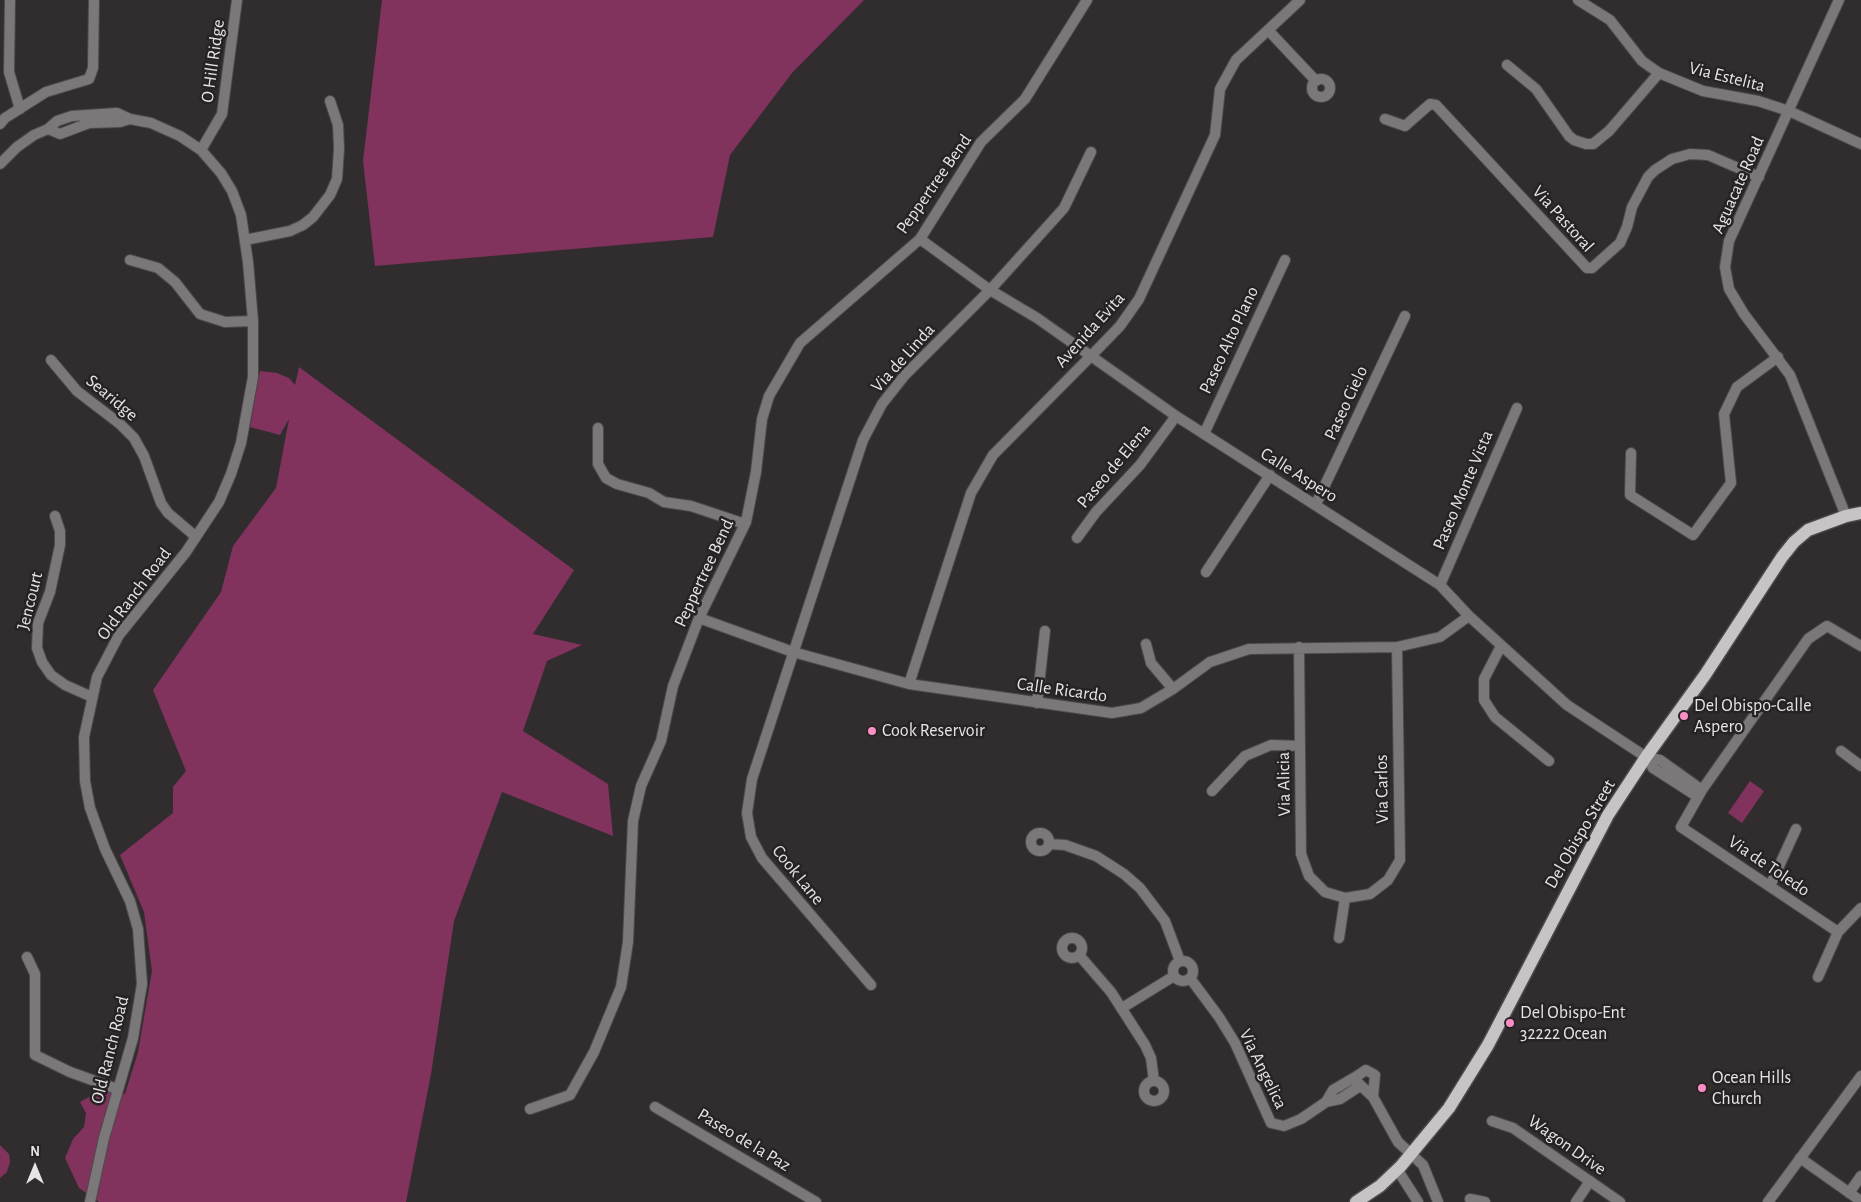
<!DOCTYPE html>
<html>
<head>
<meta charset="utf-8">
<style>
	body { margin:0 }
	#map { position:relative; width:1861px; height:1202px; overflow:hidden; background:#312d2f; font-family:"Alegreya Sans",sans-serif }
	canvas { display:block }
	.north { position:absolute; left:10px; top:1142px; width:50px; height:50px; -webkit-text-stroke:4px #272325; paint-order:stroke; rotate:0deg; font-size:14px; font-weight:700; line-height:20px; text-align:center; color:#e7e4e6 }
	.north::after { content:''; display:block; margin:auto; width:18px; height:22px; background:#e7e4e6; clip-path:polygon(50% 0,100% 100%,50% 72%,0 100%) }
</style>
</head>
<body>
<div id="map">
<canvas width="1861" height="1202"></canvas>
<div class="north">N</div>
</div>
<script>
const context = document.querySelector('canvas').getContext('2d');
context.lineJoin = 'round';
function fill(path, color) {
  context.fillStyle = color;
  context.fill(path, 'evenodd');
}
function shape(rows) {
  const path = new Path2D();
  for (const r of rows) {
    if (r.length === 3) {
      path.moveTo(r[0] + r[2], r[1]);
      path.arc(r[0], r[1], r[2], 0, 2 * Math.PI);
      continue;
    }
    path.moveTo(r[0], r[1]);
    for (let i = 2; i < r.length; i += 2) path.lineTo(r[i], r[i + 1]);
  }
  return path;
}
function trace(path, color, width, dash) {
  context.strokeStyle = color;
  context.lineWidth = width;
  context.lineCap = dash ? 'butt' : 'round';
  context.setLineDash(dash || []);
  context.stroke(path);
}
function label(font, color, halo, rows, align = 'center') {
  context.font = font + ' "Alegreya Sans",sans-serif';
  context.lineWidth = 5;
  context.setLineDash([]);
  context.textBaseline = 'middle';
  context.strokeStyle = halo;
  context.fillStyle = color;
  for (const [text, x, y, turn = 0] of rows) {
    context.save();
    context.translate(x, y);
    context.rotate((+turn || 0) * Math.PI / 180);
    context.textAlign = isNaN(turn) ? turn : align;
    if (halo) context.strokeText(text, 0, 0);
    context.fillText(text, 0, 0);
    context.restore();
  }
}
fill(shape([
	[382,0,864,0,792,73,730,155,713,237,375,266,363,161],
	[299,367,574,570,533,634,582,645,547,661,523,731,608,784,613,836,502,792,454,921,431,1074,406,1202,99,1202,79,1188,65,1158,73,1139,84,1127,86,1113,80,1102,89,1097,95,1086,125,1094,138,1052,152,971,144,912,120,855,173,813,173,787,186,771,153,690,221,592,233,546,276,488,289,419,280,435,250,427,260,371,277,373,289,378,295,385],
	[1750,781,1764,791,1742,823,1728,813],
	[0,1145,9,1154,10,1162,7,1172,0,1178]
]), '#81325d');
const minor = shape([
	[10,0,9,72,20,109],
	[1578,0,1610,20,1642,61,1659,73,1703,91,1758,101,1789,111,1861,144],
	[1839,0,1729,241,1725,267,1729,289,1744,314,1790,375,1846,516],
	[1268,30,1316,81],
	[1507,65,1536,89,1569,136,1574,140,1586,144,1593,144,1609,131,1659,73],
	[1321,88,9],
	[1385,119,1405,126,1430,104,1436,105,1587,268,1592,268,1620,243,1627,227,1632,207,1648,177,1655,170,1672,159,1690,154,1708,155,1759,177],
	[0,124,5,118,46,92,89,79,93,68,94,0],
	[48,129,60,134,89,123,120,122,130,119],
	[201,150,222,114,237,0],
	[0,164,17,147,34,135,48,129,57,121,72,116,117,113,130,119,151,123,180,136,201,150,221,173,232,191,241,215,248,262,253,321,253,377,241,443,231,474,219,502,186,552,119,635,97,677,84,737,85,781,90,808,105,849,130,901,138,929,142,984,133,1038,104,1138,90,1202],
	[920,239,990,290,1037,318,1176,416,1440,585,1469,616,1567,705,1646,757,1653,768,1698,797],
	[245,240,290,231,303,225,313,217,330,195,337,179,339,149,338,125,330,101],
	[130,260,158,268,175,282,200,314,225,322,253,321],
	[51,360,77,391,120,424,134,438,144,456,161,503,168,513,195,536],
	[598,428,598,464,606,478,617,484,649,493,664,502,691,506,745,524],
	[1204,434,1285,260],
	[1631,453,1630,495,1693,535,1731,483,1724,414,1737,387,1778,357],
	[1316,504,1405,316],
	[55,516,60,531,60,545,50,592,38,623,37,648,42,662,51,675,65,685,92,697],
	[1077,538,1096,512,1140,465,1176,416],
	[1206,572,1270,475],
	[1440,585,1517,408],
	[699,618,793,652,909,684,1112,713,1141,708,1173,689,1210,662,1249,649,1397,647,1440,637,1469,616],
	[1146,644,1151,663,1173,689],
	[1501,646,1484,679,1484,700,1495,717,1549,761],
	[1299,647,1301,854,1309,876,1325,892,1345,898,1370,894,1388,880,1400,860,1397,647],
	[909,684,971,493,993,455,1091,356,1120,326,1139,299,1215,135,1220,89,1236,60,1300,0],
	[1037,703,1045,631],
	[1841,751,1861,766],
	[1646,757,1660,760,1702,790],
	[1212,791,1245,756,1271,745,1300,746],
	[1040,842,9],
	[1049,844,1065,845,1096,856,1124,874,1140,888,1165,921,1180,961],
	[1770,886,1796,829],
	[1838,932,1681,827,1702,790,1808,639,1827,626,1861,646],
	[1339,938,1345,898],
	[1072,948,10],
	[1079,955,1111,992,1145,1045,1151,1058,1154,1081],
	[27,957,35,974,35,1055,70,1072,117,1089],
	[1183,971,10],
	[1818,977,1838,932,1861,908],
	[1190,978,1219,1017,1235,1043,1271,1123,1284,1126,1301,1119,1326,1102,1333,1090,1357,1076],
	[871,985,762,858,751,837,747,813,752,779,863,440,882,404,905,375,990,290,1064,208,1091,152],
	[1122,1008,1174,976],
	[1154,1091,10],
	[1373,1097,1375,1075,1366,1070,1357,1076,1357,1082,1373,1097,1398,1142,1423,1165,1438,1202],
	[1326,1102,1340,1099,1360,1086],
	[655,1107,816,1202],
	[530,1109,570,1095,594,1052,621,987,628,942,633,821,641,786,661,741,673,686,699,618,746,522,756,472,762,419,769,396,800,343,920,239,981,142,1025,99,1087,0],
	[1492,1121,1513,1128,1620,1202],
	[1800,1158,1861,1201],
	[1397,1169,1418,1202],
	[1849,1193,1861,1176],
	[1470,1199,1485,1202],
	[1576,1202,1590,1181],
	[1768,1202,1861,1076]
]);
const major = shape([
	[1356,1202,1380,1186,1401,1166,1449,1108,1488,1045,1608,815,1646,757,1705,675,1782,557,1794,542,1808,530,1846,516,1861,513]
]);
trace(minor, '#4e4a4c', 12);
trace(major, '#4e4a4c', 15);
trace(minor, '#7b7879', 10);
trace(major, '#c8c3c5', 12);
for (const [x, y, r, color] of [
	[1684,716,5,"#fb8fc5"],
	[872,731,5,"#fb8fc5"],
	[1510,1023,5,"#fb8fc5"],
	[1702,1088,5,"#fb8fc5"]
]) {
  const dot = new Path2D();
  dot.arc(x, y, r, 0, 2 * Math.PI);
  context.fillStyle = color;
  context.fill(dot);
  trace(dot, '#272325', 2);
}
label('18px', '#e7e4e6', '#272325', [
	["O Hill Ridge",213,61,-82],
	["Via Estelita",1727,77,14],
	["Peppertree Bend",934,184,-55],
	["Aguacate Road",1738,185,-66],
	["Via Pastoral",1563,219,48],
	["Avenida Evita",1090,330,-48],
	["Paseo Alto Plano",1229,340,-65],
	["Via de Linda",903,358,-48],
	["Searidge",112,398,40],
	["Paseo Cielo",1346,403,-65],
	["Paseo de Elena",1114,466,-50],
	["Calle Aspero",1299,475,32],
	["Paseo Monte Vista",1463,490,-67],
	["Peppertree Bend",704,573,-65],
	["Old Ranch Road",134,594,-53],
	["Jencourt",30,601,-76],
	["Calle Ricardo",1062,690,8],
	["Via Alicia",1284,784,-91],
	["Via Carlos",1382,789,-91],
	["Del Obispo Street",1580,834,-60],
	["Via de Toledo",1769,866,34],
	["Cook Lane",798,875,51],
	["Old Ranch Road",110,1050,-76],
	["Via Angelica",1263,1069,64],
	["Paseo de la Paz",744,1140,31],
	["Wagon Drive",1567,1145,35]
]);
label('18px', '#e7e4e6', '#272325', [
	["Del Obispo-Calle",1694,706],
	["Aspero",1694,727],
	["Cook Reservoir",882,731],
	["Del Obispo-Ent",1520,1013],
	["32222 Ocean",1520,1034],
	["Ocean Hills",1712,1078],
	["Church",1712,1099]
], 'left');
</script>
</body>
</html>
